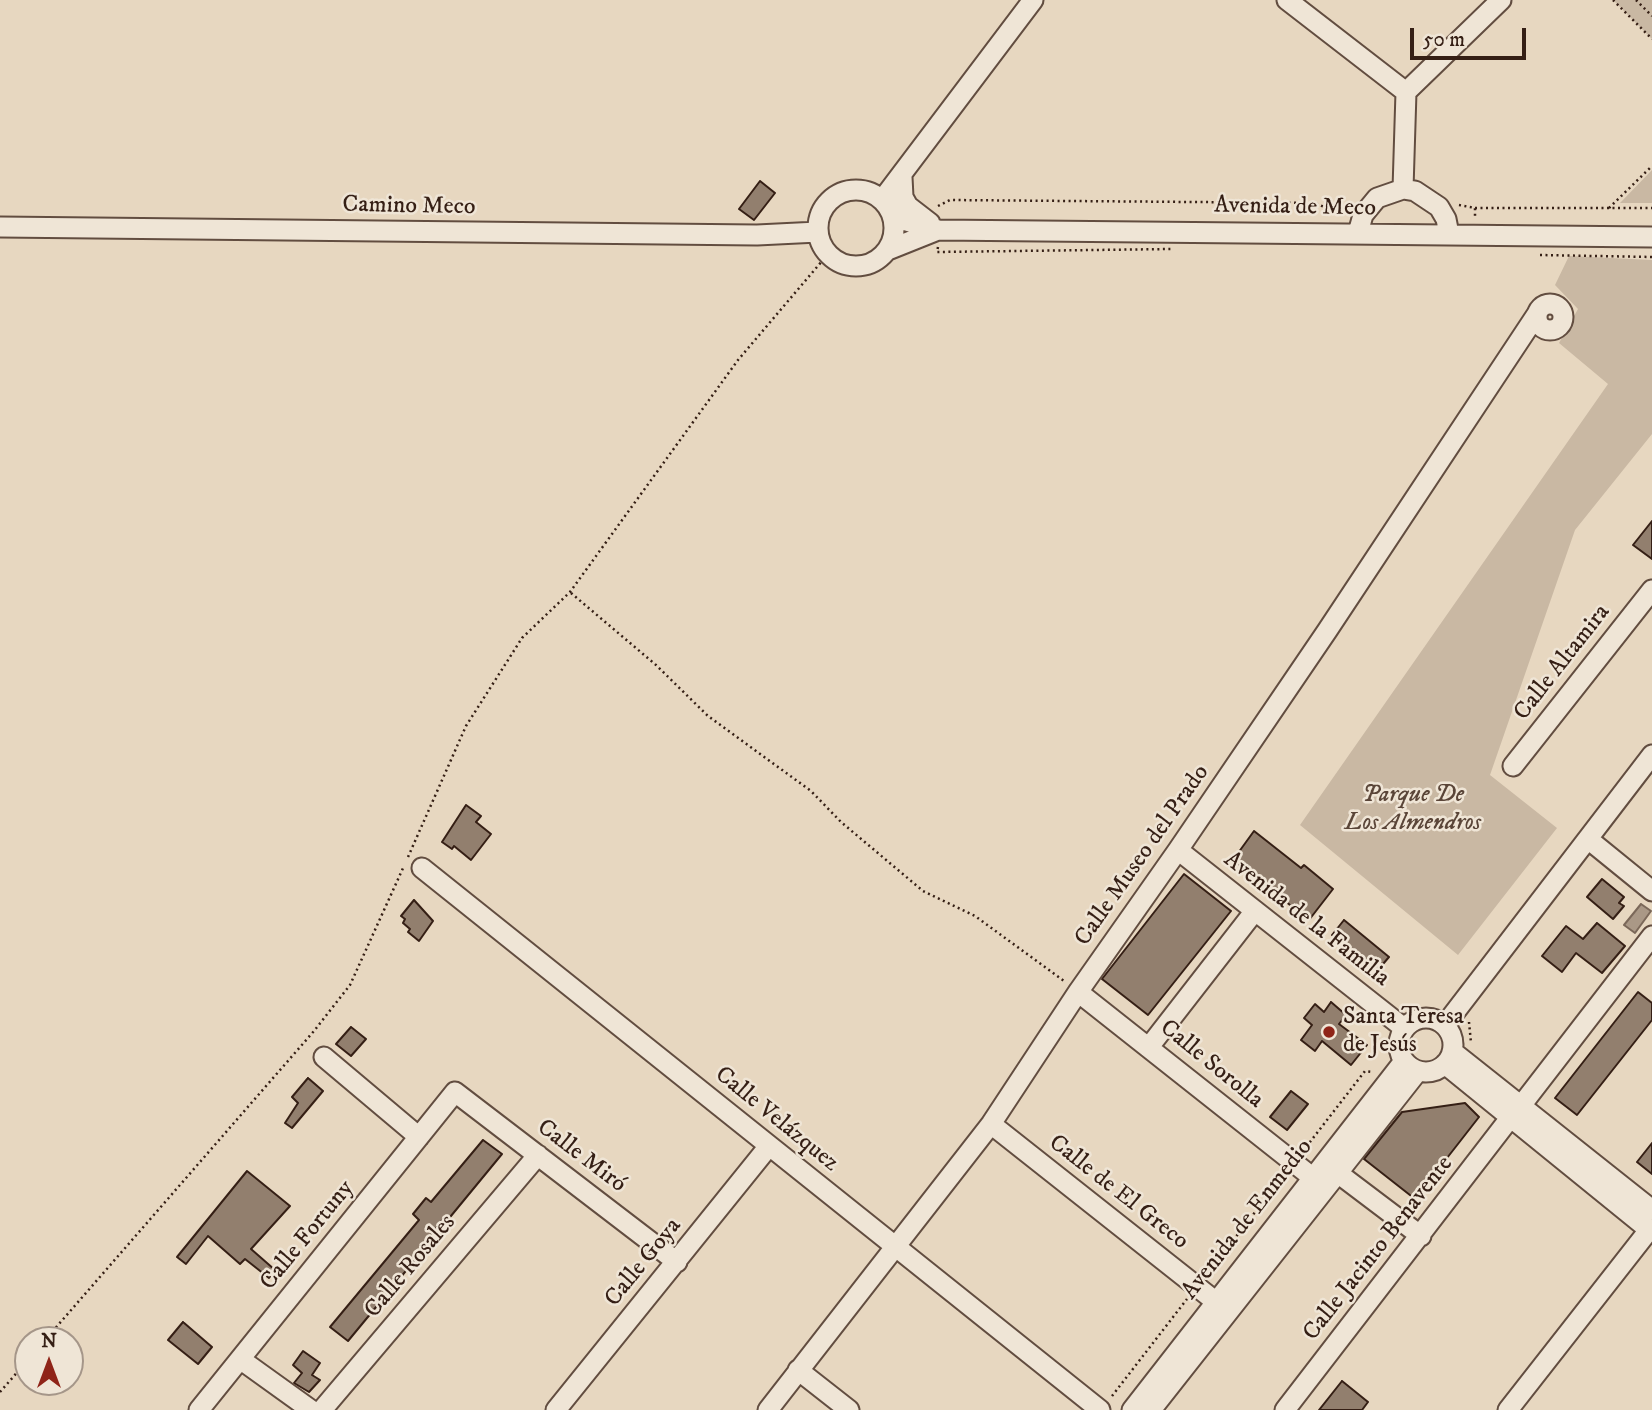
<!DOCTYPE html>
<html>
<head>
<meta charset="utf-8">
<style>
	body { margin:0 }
	#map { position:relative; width:1652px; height:1410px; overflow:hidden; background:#e7d7c0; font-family:"IM FELL DW Pica",serif }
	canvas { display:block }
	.north { position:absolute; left:14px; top:1326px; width:70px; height:70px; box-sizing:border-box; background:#efe5d6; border:2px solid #a59689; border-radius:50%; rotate:0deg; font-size:19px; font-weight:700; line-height:28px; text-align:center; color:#351f15 }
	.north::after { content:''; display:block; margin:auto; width:24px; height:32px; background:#8f2418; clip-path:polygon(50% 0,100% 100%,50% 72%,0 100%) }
	.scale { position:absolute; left:1410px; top:28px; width:116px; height:32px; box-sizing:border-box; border:4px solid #351f15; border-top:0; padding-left:9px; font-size:21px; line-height:24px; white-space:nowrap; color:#351f15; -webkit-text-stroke:5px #efe5d6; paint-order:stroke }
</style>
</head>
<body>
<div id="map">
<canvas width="1652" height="1410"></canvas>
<div class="north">N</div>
<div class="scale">50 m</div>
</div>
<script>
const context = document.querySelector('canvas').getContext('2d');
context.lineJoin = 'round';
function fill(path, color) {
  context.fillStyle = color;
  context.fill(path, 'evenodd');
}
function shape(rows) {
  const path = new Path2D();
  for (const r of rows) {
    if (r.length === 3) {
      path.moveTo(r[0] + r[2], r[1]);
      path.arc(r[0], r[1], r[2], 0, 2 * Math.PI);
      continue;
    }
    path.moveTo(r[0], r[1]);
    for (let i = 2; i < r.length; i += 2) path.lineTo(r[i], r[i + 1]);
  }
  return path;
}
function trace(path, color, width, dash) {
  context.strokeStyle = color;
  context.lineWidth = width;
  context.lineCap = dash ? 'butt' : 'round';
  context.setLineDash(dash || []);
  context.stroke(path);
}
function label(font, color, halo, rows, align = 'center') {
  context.font = font + ' "IM FELL DW Pica",serif';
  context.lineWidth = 5;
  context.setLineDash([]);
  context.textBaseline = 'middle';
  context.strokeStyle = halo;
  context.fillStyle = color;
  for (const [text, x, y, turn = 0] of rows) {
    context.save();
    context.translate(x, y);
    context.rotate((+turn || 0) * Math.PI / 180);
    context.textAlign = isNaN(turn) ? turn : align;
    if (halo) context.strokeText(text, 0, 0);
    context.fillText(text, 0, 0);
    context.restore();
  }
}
fill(shape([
	[1613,0,1652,0,1652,39],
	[1652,170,1652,203,1620,203],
	[1569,256,1652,260,1652,434,1575,530,1490,775,1557,828,1458,955,1300,825,1608,384,1559,343,1578,309,1555,285]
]), '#c9b8a3');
const water = shape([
	[1641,904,1651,911,1635,933,1624,925,1641,904]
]);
fill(water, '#aa9886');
trace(water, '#7b6859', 2);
const building = shape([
	[760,181,775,193,754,220,739,209,760,181],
	[1652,521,1652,559,1633,545,1652,521],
	[466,805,481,816,476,822,491,834,471,860,454,846,452,849,442,842,466,805],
	[1254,831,1301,868,1304,865,1333,889,1309,920,1233,860,1254,831],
	[1184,874,1231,911,1148,1015,1102,979,1184,874],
	[1602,879,1624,897,1619,903,1624,906,1613,919,1587,897,1602,879],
	[414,900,433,921,419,941,408,932,410,929,403,923,405,919,401,916,414,900],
	[1344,920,1389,957,1377,971,1332,935,1344,920],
	[1597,923,1625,946,1602,973,1576,953,1562,972,1542,956,1566,926,1583,939,1597,923],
	[1638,992,1652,1003,1652,1020,1577,1115,1555,1098,1638,992],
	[1331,1002,1346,1015,1339,1024,1367,1045,1351,1065,1322,1041,1315,1051,1301,1040,1312,1025,1304,1018,1315,1004,1324,1012,1331,1002],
	[351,1027,366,1039,351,1056,336,1044,351,1027],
	[308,1078,323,1091,292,1128,285,1123,298,1103,292,1097,308,1078],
	[1291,1091,1308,1104,1287,1130,1270,1117,1291,1091],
	[1465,1103,1479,1117,1415,1199,1364,1159,1402,1112,1465,1103],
	[483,1140,502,1154,446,1222,442,1220,417,1253,419,1255,348,1341,330,1327,419,1220,413,1214,426,1198,431,1202,483,1140],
	[1652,1143,1652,1174,1637,1162,1652,1143],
	[247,1171,290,1206,251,1249,275,1270,269,1278,245,1259,240,1264,208,1236,186,1264,177,1257,247,1171],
	[183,1322,212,1347,198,1364,168,1340,183,1322],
	[303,1351,320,1363,312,1375,320,1380,309,1392,294,1383,302,1373,293,1365,303,1351],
	[1342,1381,1368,1402,1362,1410,1319,1410,1342,1381]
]);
fill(building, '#927f6e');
trace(building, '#351f15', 2);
const minor = shape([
	[1287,0,1406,92],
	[902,177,903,197,908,206,930,223],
	[1403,189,1406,92,1501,0],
	[856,228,38],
	[882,200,1033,0],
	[893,217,938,230,1652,237],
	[0,227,757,235,818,232],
	[1358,233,1363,215,1377,198,1403,189,1415,191,1439,207,1446,219,1449,234],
	[888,250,938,230],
	[1550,317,13],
	[1513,766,1652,590],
	[1588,839,1652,891],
	[1178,850,1404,1028],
	[422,868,1100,1410],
	[1078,992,1312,1177],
	[1426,1045,27],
	[1445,1025,1652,755],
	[1149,1047,1254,912],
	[1453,1052,1652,1210],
	[324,1057,419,1137],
	[1445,1064,1652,1232],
	[1520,1107,1652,936],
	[991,1124,1215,1301],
	[1339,1174,1421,1236],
	[240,1359,311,1410],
	[798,1370,849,1410],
	[199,1410,455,1092,677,1262],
	[322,1410,538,1155],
	[556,1410,769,1146],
	[768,1410,991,1124,1078,992,1178,850,1327,631,1537,314],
	[1132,1410,1404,1061],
	[1151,1410,1418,1071],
	[1285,1410,1510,1118],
	[1508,1410,1649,1230]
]);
trace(minor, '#624d40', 23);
trace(shape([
	[1613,0,1652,39],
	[1636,0,1652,16],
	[1459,205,1475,208,1475,216],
	[938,206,950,200,1315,203,1331,210,1341,210,1350,203],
	[1475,208,1652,208],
	[1609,208,1652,166],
	[938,247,937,252,1172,249],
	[1540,255,1652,257],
	[571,593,656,665,708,716,811,791,841,822,923,891,975,916,1064,981],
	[408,857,466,726,522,638,570,592,738,360,828,254],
	[1469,1022,1471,1043],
	[1303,1151,1365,1071,1373,1072],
	[1206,1275,1284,1175],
	[45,1340,314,1031,350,985,404,866],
	[0,1392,28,1360],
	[1112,1396,1187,1299]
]), '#351f15', 2.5, [2, 3.5]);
trace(minor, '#efe5d6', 19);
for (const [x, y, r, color] of [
	[1329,1032,7,"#8f2418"]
]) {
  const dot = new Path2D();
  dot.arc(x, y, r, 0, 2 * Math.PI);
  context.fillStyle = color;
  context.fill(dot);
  trace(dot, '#efe5d6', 2.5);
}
label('24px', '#351f15', '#efe5d6', [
	["Camino Meco",409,207,1],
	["Avenida de Meco",1295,208,1],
	["Calle Altamira",1563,663,-52],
	["Calle Museo del Prado",1143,856,-55],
	["Avenida de la Familia",1306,920,38],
	["Calle Sorolla",1211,1065,39],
	["Calle Velázquez",776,1120,39],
	["Calle Miró",581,1157,37],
	["Calle de El Greco",1118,1193,38],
	["Avenida de Enmedio",1248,1220,-52],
	["Calle Fortuny",308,1236,-51],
	["Calle Jacinto Benavente",1379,1249,-52],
	["Calle Goya",644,1263,-51],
	["Calle Rosales",411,1267,-50]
]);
label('italic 24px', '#5a4538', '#efe5d6', [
	["Parque De",1413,796],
	["Los Almendros",1413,824]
]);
label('24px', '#351f15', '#efe5d6', [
	["Santa Teresa",1343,1018],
	["de Jesús",1343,1046]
], 'left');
</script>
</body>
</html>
